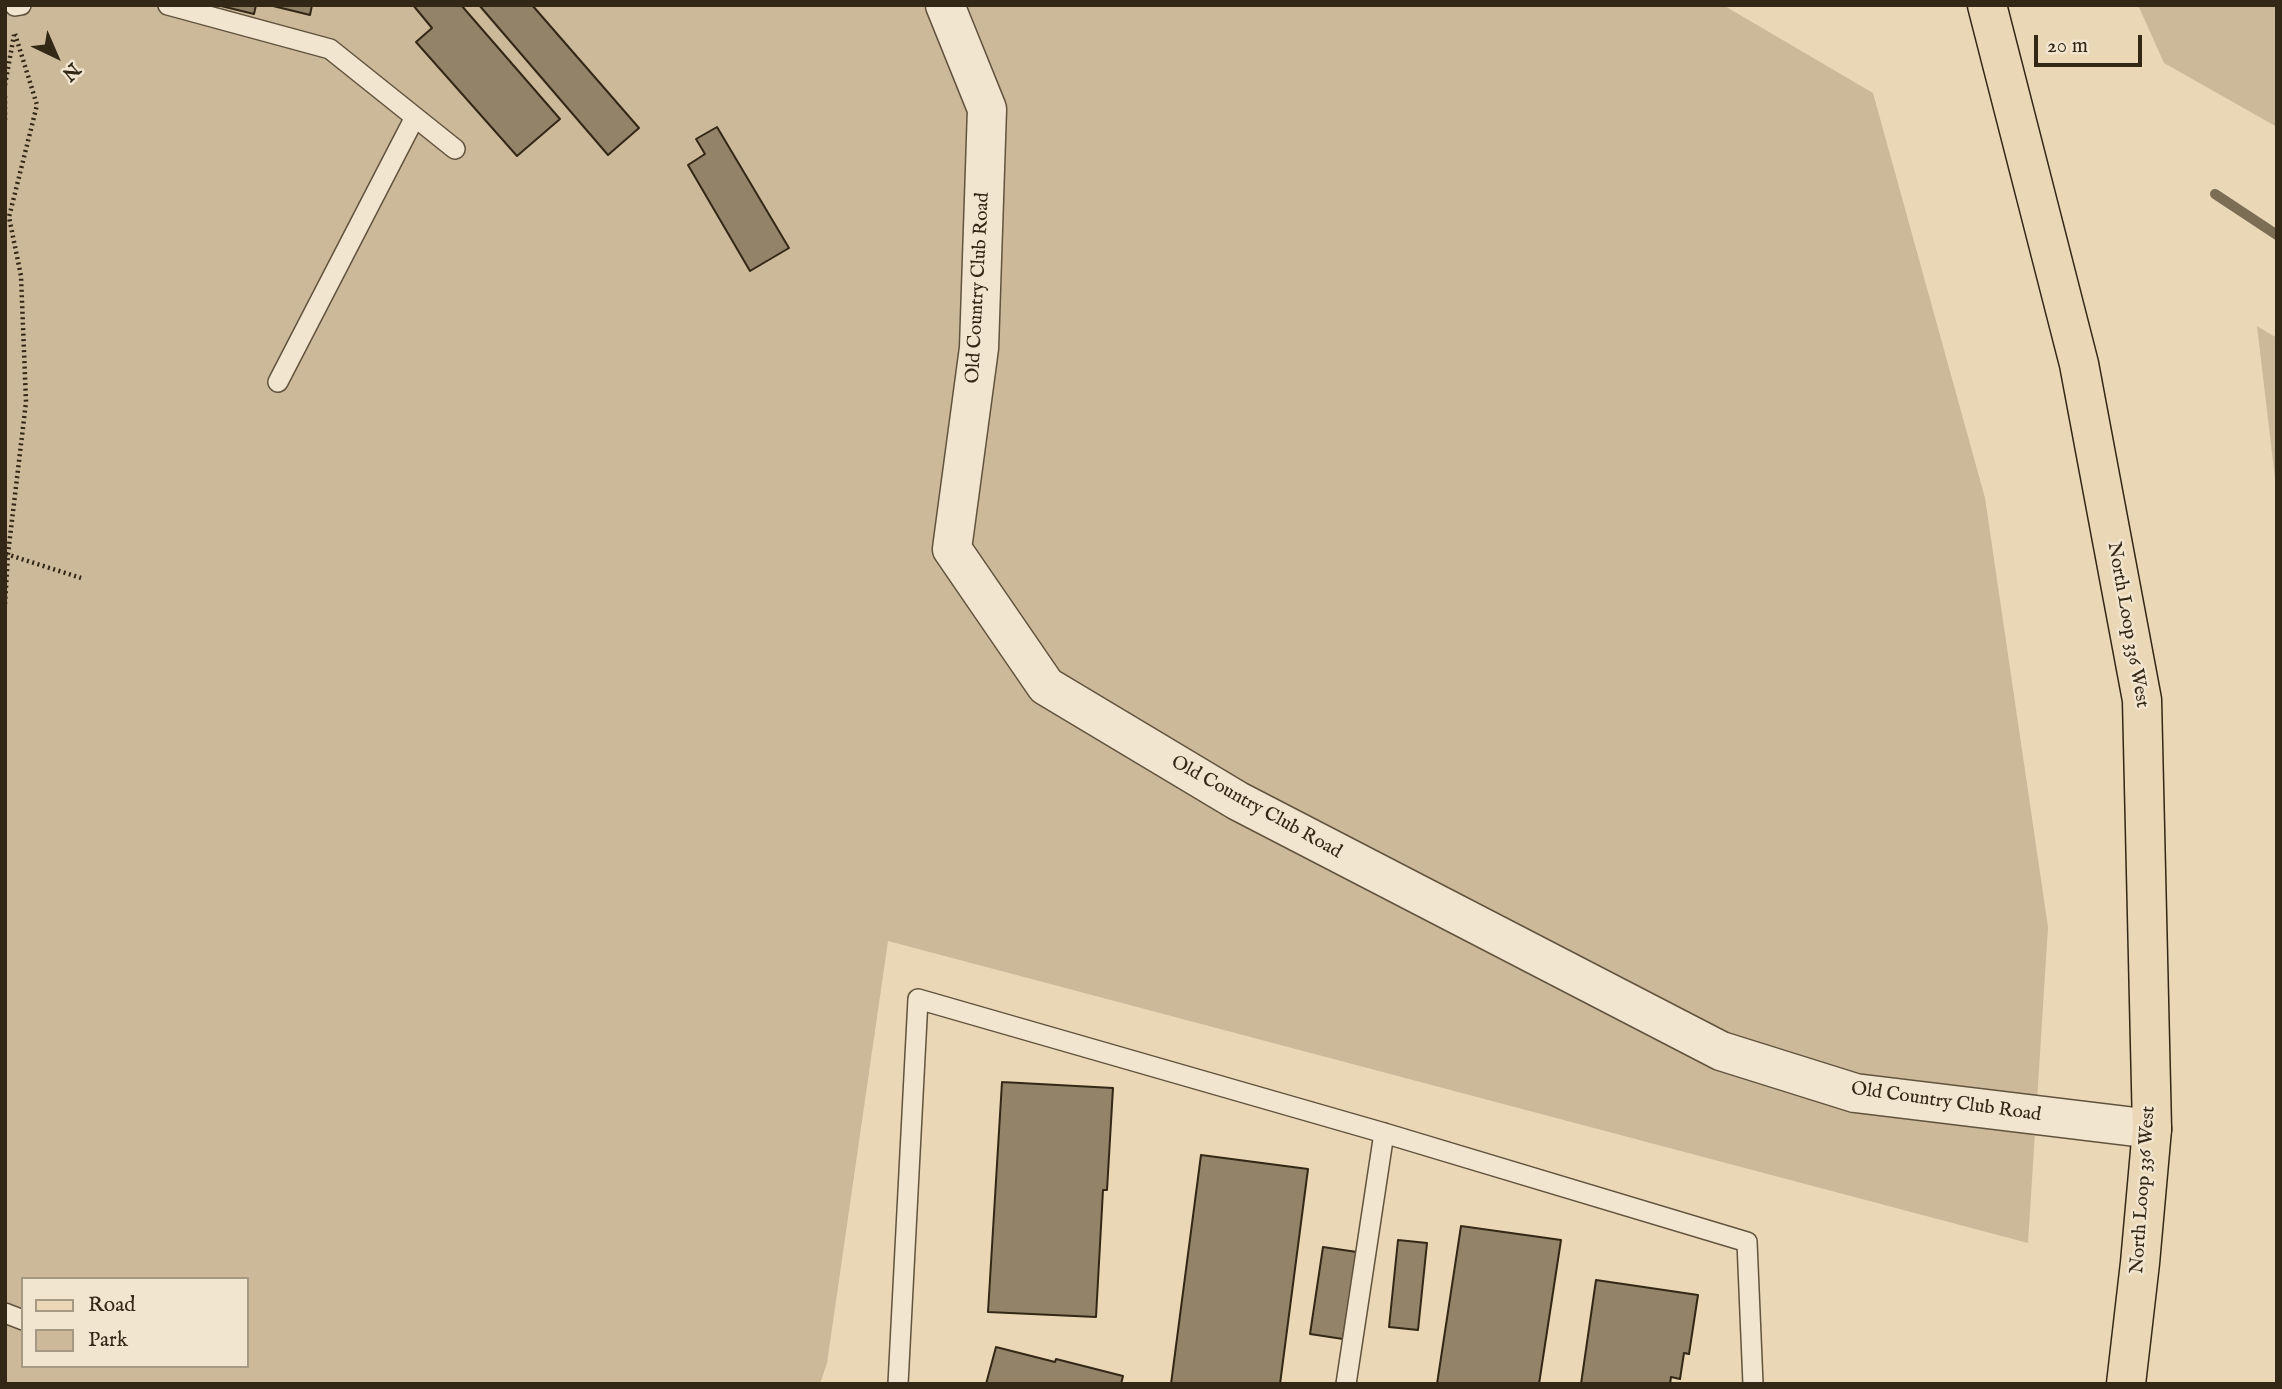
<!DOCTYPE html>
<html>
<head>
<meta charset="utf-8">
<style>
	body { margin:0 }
	#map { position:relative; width:2282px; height:1389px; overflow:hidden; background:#ead7b5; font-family:"IM FELL English",serif }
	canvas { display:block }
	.frame { position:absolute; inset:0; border:7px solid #332716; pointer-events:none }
	.legend { position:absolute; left:21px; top:1277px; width:228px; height:91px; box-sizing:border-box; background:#f1e5cf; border:2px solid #a59985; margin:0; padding:9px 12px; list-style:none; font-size:21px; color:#332716 }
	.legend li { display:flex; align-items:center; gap:14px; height:35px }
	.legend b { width:35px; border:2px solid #a59985 }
	.north { position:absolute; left:21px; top:21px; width:70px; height:70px; -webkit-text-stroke:5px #f1e5cf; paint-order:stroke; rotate:136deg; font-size:19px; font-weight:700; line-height:28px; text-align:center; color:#332716 }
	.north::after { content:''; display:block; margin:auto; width:24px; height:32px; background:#332716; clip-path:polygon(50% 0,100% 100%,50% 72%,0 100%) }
	.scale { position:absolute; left:2034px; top:35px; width:108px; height:32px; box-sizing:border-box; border:4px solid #332716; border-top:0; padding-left:9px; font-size:21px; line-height:24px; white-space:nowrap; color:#332716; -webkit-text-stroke:5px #f1e5cf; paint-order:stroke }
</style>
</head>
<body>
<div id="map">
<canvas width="2282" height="1389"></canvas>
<div class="frame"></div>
<ul class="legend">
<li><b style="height:9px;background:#ead7b5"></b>Road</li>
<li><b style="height:19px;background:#cbb99a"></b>Park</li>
</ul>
<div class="north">N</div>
<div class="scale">20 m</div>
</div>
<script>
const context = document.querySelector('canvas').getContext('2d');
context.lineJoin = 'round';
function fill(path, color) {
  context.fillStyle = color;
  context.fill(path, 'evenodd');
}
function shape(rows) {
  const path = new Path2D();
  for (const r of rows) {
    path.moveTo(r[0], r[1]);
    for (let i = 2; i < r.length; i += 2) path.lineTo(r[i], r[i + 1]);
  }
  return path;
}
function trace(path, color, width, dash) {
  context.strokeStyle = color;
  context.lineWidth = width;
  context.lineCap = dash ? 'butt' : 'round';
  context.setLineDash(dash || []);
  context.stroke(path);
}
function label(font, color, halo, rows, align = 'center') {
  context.font = font + ' "IM FELL English",serif';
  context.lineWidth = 5;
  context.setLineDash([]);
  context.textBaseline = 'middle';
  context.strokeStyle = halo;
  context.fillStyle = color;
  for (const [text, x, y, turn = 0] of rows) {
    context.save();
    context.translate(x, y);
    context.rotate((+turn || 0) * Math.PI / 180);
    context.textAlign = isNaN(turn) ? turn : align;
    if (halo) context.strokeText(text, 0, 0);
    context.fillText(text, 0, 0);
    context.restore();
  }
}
fill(shape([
	[5,5,1723,5,1873,93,1985,498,2048,927,2028,1243,888,941,827,1363,820,1384,5,1384],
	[23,1279,247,1279,247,1366,23,1366],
	[2138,5,2277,5,2277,127,2164,63],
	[2257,326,2277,338,2277,495]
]), '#cbb99a');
trace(shape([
	[2215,194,2277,235]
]), '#7c6d55', 10);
const building = shape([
	[217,5,256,5,254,14,217,5],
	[269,5,312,5,310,15,269,5],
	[461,5,560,119,517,156,416,42,432,28,413,5,461,5],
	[479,5,532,5,639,128,608,155,479,5],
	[717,127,789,248,750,271,688,165,705,154,696,139,717,127],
	[1002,1082,1113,1088,1107,1190,1103,1190,1096,1317,988,1312,1002,1082],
	[1201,1155,1308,1169,1280,1384,1171,1384,1201,1155],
	[1461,1226,1561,1240,1539,1384,1437,1384,1461,1226],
	[1398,1240,1427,1243,1418,1330,1389,1327,1398,1240],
	[1323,1247,1357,1252,1343,1339,1310,1334,1323,1247],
	[1596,1280,1698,1295,1689,1354,1684,1353,1680,1379,1671,1377,1670,1384,1581,1384,1596,1280],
	[996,1347,1055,1362,1056,1359,1123,1376,1121,1384,986,1384,996,1347]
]);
fill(building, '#928369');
trace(building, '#332716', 2);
const lane = shape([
	[168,5,330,49,455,149],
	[15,6,21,5],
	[278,382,415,117],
	[5,1313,23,1320],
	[898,1384,918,999,1384,1133,1747,1242,1753,1384],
	[1346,1384,1384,1133]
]);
const street = shape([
	[945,5,987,109,979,348,952,549,1046,686,1238,801,1721,1051,1855,1093,2152,1129]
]);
const primary = shape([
	[1987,5,2079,364,2142,700,2152,1129,2140,1263,2126,1384]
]);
trace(lane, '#61533e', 22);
trace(street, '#61533e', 41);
trace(primary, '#332716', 41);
trace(shape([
	[5,85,14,35],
	[5,96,5,123],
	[6,554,81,578],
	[5,604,8,554,26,402,21,276,9,217,37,105,15,34]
]), '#332716', 4.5, [2, 3.5]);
trace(lane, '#f1e5cf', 19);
trace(street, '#f1e5cf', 38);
trace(primary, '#ead7b5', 38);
label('19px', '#332716', '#f1e5cf', [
	["Old Country Club Road",979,288,-87],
	["North Loop 336 West",2127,625,80],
	["Old Country Club Road",1256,808,29],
	["Old Country Club Road",1946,1103,8],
	["North Loop 336 West",2144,1190,-86]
]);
</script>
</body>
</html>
